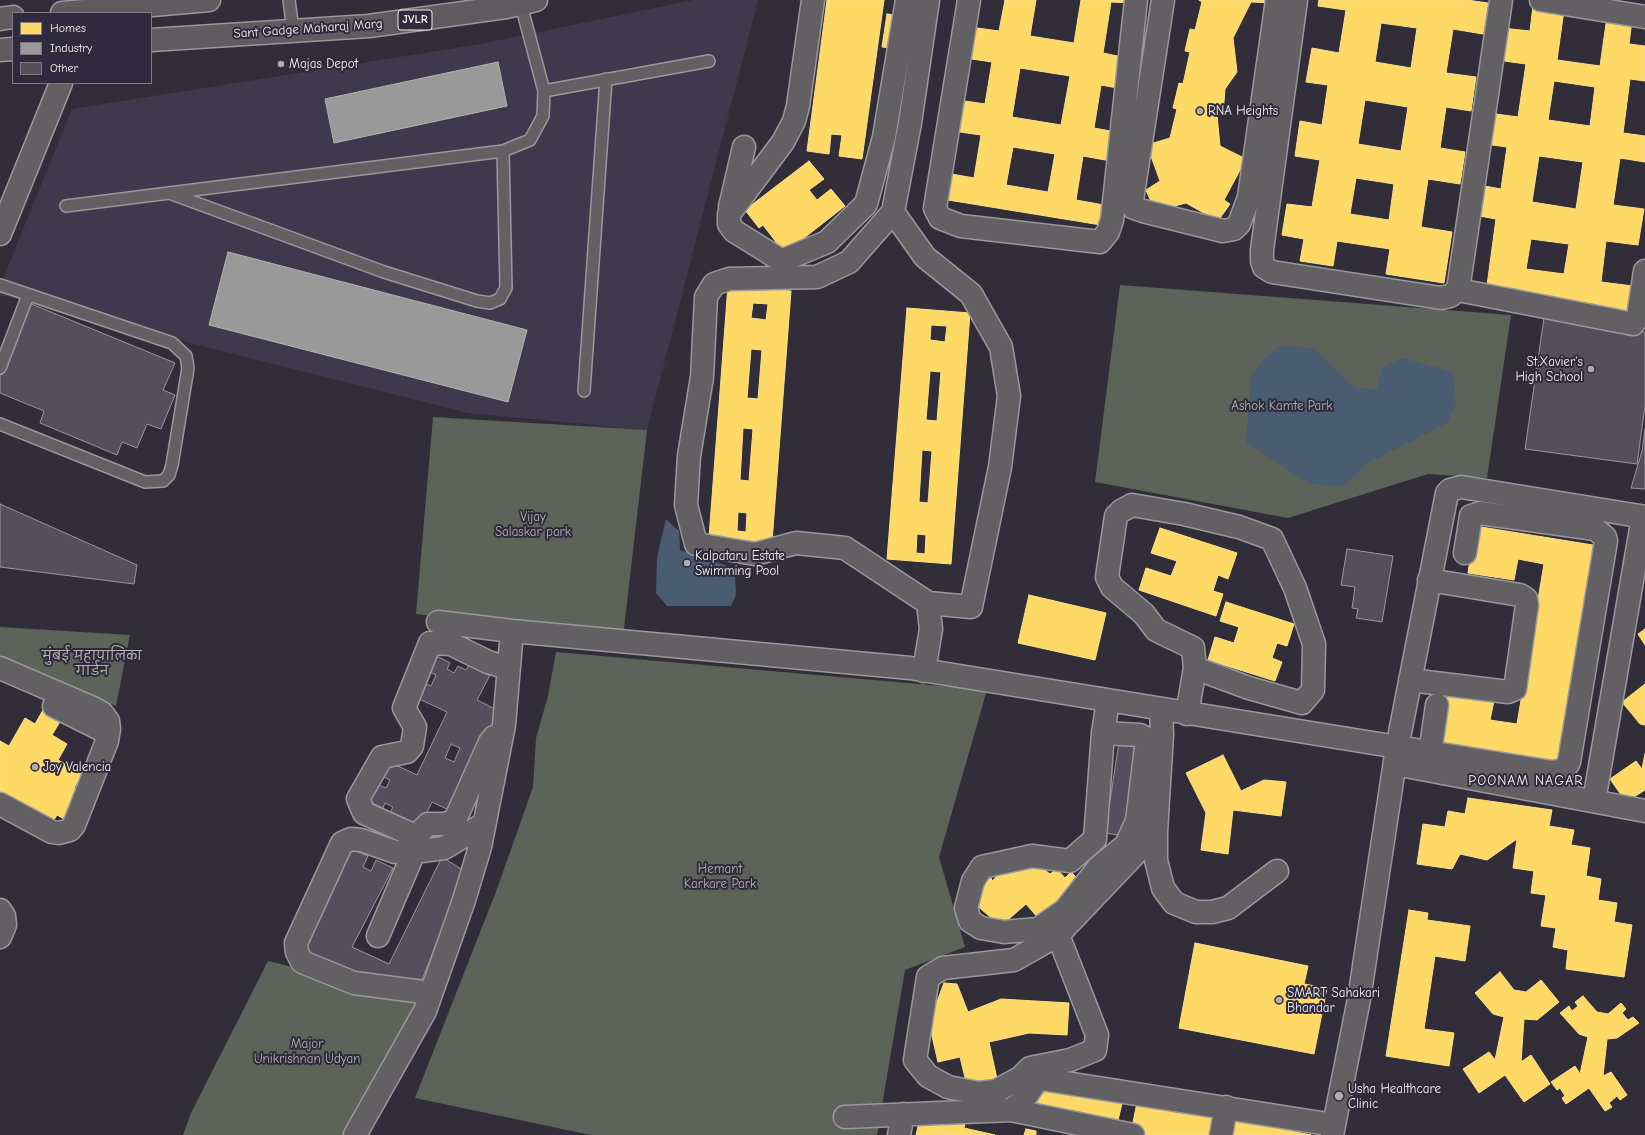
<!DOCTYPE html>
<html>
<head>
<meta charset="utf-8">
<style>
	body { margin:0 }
	#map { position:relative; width:1645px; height:1135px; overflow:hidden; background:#312e39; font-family:"Comic Neue",sans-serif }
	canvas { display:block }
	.legend { position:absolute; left:12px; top:12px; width:140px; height:72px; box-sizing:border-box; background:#2f2a3d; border:1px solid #7e7a81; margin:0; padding:5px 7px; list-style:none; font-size:12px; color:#f4f1e8 }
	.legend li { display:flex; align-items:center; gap:8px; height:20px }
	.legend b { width:20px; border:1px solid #7e7a81 }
</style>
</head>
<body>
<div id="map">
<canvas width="1645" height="1135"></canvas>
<ul class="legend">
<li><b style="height:11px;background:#ffd966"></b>Homes</li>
<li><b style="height:11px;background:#999"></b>Industry</li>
<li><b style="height:11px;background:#53505b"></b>Other</li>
</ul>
</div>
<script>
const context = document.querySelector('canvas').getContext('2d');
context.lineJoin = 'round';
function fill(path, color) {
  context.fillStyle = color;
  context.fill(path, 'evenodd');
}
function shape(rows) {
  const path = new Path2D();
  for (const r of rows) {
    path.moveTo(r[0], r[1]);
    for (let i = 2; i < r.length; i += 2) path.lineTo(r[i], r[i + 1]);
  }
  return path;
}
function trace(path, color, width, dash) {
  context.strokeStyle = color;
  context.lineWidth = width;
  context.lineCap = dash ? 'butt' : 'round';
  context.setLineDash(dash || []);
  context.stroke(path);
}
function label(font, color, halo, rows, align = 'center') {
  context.font = font + ' "Comic Neue","Playpen Sans Deva",sans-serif';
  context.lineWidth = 4;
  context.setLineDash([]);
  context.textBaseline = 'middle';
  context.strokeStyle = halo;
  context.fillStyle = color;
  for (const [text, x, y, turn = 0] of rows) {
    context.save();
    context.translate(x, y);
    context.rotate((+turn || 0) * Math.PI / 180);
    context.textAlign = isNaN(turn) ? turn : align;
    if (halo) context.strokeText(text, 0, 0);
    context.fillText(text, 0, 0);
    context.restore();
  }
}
fill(shape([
	[693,0,758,0,647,430,468,413,0,295,0,286,72,109,481,44]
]), '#3f394e');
fill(shape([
	[1120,285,1511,315,1487,478,1428,474,1288,518,1095,482],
	[433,417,647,430,623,637,416,614],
	[0,627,130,635,116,706,0,659],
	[556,652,987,690,939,857,965,947,905,970,877,1135,591,1135,415,1098,497,889,533,787,536,738,548,696],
	[268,961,285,965,340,984,418,999,418,1006,351,1135,183,1135,191,1113]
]), '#5d6359');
fill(shape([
	[1280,346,1313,348,1355,388,1377,389,1382,367,1402,358,1453,372,1456,404,1447,423,1368,463,1343,486,1310,484,1246,442,1251,376,1263,359],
	[666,519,679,531,680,550,728,566,735,575,736,595,731,606,667,606,656,593,657,557]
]), '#495c71');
const homes = shape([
	[827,0,884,0,862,159,839,156,842,135,831,134,829,154,807,151,827,0],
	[1005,0,1036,0,1030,36,1074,43,1081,0,1131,0,1130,3,1111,2,1103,53,1127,58,1123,89,1101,85,1094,128,1116,132,1111,161,1083,156,1076,200,1104,205,1101,225,942,199,946,173,974,178,981,135,953,131,958,100,985,104,992,62,965,58,970,27,999,31,1005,0],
	[1020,68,1070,76,1061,125,1012,117,1020,68],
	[1013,147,1055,154,1048,192,1006,185,1013,147],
	[1199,0,1274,0,1275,3,1251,2,1233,38,1237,72,1225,89,1223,114,1217,115,1220,146,1246,159,1224,200,1230,204,1218,221,1186,203,1155,211,1146,190,1160,181,1147,145,1170,138,1177,109,1173,108,1179,83,1183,84,1190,52,1185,51,1190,29,1195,30,1202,2,1199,0],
	[1319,0,1467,0,1488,3,1483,34,1453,29,1446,73,1476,77,1471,111,1446,107,1440,148,1465,152,1460,184,1428,179,1421,227,1452,232,1444,283,1386,274,1390,249,1337,241,1333,266,1300,261,1304,239,1282,235,1287,204,1312,207,1320,160,1295,156,1300,121,1322,125,1328,85,1306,82,1312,48,1339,53,1346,10,1318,6,1319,0],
	[1381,23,1417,28,1411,68,1375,62,1381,23],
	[1365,100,1408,107,1401,151,1358,144,1365,100],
	[1356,178,1394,184,1389,220,1350,214,1356,178],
	[1533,6,1564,10,1557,60,1600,66,1607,17,1632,20,1629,44,1645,46,1645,81,1630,79,1623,133,1645,136,1645,162,1620,158,1613,205,1644,209,1638,245,1606,241,1601,282,1633,286,1629,313,1486,293,1496,219,1474,215,1479,185,1501,189,1507,147,1485,144,1489,113,1518,117,1526,64,1497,60,1502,28,1530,31,1533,6],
	[1554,81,1595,87,1590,126,1548,120,1554,81],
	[1539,156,1583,162,1576,209,1532,202,1539,156],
	[1531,239,1569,244,1564,274,1526,269,1531,239],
	[887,14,896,15,891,48,882,47,887,14],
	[809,161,824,179,809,190,817,200,831,189,845,206,781,256,772,245,776,242,763,225,759,228,745,210,809,161],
	[728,286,791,291,772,542,709,537,728,286],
	[753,303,768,304,766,320,751,318,753,303],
	[751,349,762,350,758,399,747,398,751,349],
	[743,428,753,429,749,481,740,480,743,428],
	[738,512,747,513,746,532,737,531,738,512],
	[907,308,970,313,951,564,887,559,907,308],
	[931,325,947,326,945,342,930,340,931,325],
	[930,371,941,372,937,421,926,420,930,371],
	[922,450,932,451,928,503,919,502,922,450],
	[917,534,926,535,925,554,916,553,917,534],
	[1475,526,1599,546,1562,768,1438,747,1448,688,1495,696,1490,720,1517,724,1544,564,1518,559,1514,580,1468,573,1475,526],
	[1160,528,1237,553,1228,579,1218,575,1213,591,1223,594,1216,616,1139,590,1146,568,1171,576,1177,561,1151,553,1160,528],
	[1029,595,1106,613,1095,660,1018,643,1029,595],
	[1226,602,1294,624,1287,646,1277,643,1272,658,1282,662,1275,681,1208,660,1215,637,1234,643,1239,627,1220,621,1226,602],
	[1645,629,1645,645,1638,634,1645,629],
	[1645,684,1645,725,1640,724,1622,702,1645,684],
	[43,710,61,720,52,735,67,744,58,760,83,774,74,788,82,792,66,820,57,815,50,826,0,798,0,741,9,746,25,718,35,724,43,710],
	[1645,754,1645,790,1626,802,1610,779,1636,761,1642,769,1645,754],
	[1223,755,1241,791,1264,780,1286,782,1281,816,1233,810,1228,854,1201,850,1206,813,1186,773,1223,755],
	[1468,798,1552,810,1549,826,1574,830,1571,845,1590,848,1586,876,1601,879,1598,900,1617,903,1614,922,1632,925,1624,977,1566,969,1568,950,1553,947,1556,928,1541,926,1546,895,1531,893,1534,871,1513,868,1517,839,1487,860,1460,854,1452,869,1417,864,1423,824,1445,827,1448,811,1465,814,1468,798],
	[1037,864,1050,874,1057,869,1065,878,1071,872,1079,880,1039,919,1026,904,1001,926,975,904,976,887,991,878,992,881,1002,871,1012,872,1013,868,1037,864],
	[1409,910,1428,913,1427,920,1470,926,1465,961,1435,956,1424,1029,1454,1033,1449,1066,1386,1056,1409,910],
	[1195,943,1308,966,1304,984,1327,988,1314,1054,1179,1028,1195,943],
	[1500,972,1514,990,1526,992,1541,980,1559,1002,1537,1020,1524,1019,1521,1062,1531,1055,1550,1084,1524,1102,1505,1075,1479,1093,1463,1069,1489,1052,1495,1060,1504,1017,1493,1014,1475,993,1500,972],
	[944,983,957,984,968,1012,1001,999,1069,1003,1067,1035,1029,1033,989,1042,997,1079,967,1086,960,1057,938,1062,929,1023,944,983],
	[1583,996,1597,1012,1608,1014,1621,1003,1626,1009,1622,1013,1628,1020,1633,1017,1639,1023,1617,1038,1607,1039,1603,1076,1611,1072,1627,1095,1620,1100,1617,1096,1609,1103,1612,1107,1605,1111,1589,1088,1566,1104,1562,1098,1565,1096,1560,1088,1557,1090,1551,1082,1575,1066,1580,1074,1588,1037,1579,1034,1560,1013,1569,1006,1572,1011,1578,1006,1575,1002,1583,996],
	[1039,1082,1123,1099,1116,1129,1032,1111,1039,1082],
	[1138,1098,1222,1116,1217,1135,1144,1135,1131,1132,1138,1098],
	[955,1115,966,1117,964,1128,995,1135,916,1135,920,1118,952,1125,955,1115],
	[1229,1118,1278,1122,1277,1128,1311,1135,1225,1135,1229,1118],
	[1026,1129,1036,1131,1036,1135,1024,1135,1026,1129]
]);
fill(homes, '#ffd966');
trace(homes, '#fce08d', 1);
const industry = shape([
	[498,62,507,106,334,143,325,99,498,62],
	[228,252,527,330,508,402,209,325,228,252]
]);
fill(industry, '#999');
trace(industry, '#b4b3b1', 1);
const building = shape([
	[29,303,175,363,163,390,175,395,161,429,147,424,137,448,122,442,117,455,40,423,44,411,0,393,0,375,29,303],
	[1544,318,1645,332,1645,406,1637,464,1525,449,1544,318],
	[1645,429,1645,489,1631,488,1642,451,1645,429],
	[0,504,137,565,134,584,0,567,0,504],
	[1347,549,1393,556,1382,622,1356,618,1358,609,1352,608,1355,587,1341,585,1347,549],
	[435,655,450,663,447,669,454,673,458,666,466,670,469,665,490,675,477,700,501,712,453,812,432,802,418,831,388,817,393,807,385,803,383,808,366,800,374,783,386,788,390,780,378,774,385,760,417,775,447,712,415,697,422,682,431,686,436,675,428,671,435,655],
	[451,744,460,748,454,762,445,758,451,744],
	[1120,736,1139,739,1125,836,1105,833,1120,736],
	[351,849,368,856,363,867,371,871,376,860,393,868,352,947,389,964,442,857,466,872,418,989,359,979,309,956,307,940,351,849]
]);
fill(building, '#53505b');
trace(building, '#9a989b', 1);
const lane = shape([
	[289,0,293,30],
	[544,91,709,61],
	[172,194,384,272,477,301,490,303,500,299,506,288,503,151],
	[66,206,503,151,530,140,543,116,544,91,520,1],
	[0,285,172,343,186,356,188,368,172,465,169,475,163,481,145,482,0,424],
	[0,368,28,295],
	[584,391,606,79]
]);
const street = shape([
	[813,0,798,106,794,121,783,142,729,214,729,224,734,231,779,259,786,259,827,242,866,204,884,137,907,0],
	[969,0,935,208,940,218,961,226,1100,242,1108,232,1112,220,1136,0],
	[1163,0,1132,200,1134,208,1143,211,1223,231,1234,229,1239,224,1249,197,1277,0],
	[1296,0,1262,250,1262,261,1264,267,1272,272,1441,298,1450,296,1458,290,1501,0],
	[1541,0,1645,17],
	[730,207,744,147],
	[893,212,925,257,971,294,1001,347,1009,396,1000,467,971,607,928,603,845,548,796,543,755,554,696,544,686,505,689,456,702,377,706,297,714,284,729,279,817,277,849,262,893,212,910,123,928,0],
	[0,234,61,83],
	[1458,290,1633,324,1638,317,1645,271],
	[1132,505,1184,514,1239,527,1272,539,1295,588,1314,644,1313,690,1302,703,1249,688,1195,668,1193,648,1156,630,1144,614,1112,587,1107,577,1116,516,1121,511,1132,505],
	[438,622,512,631,910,668,1552,772,1564,770,1569,762,1606,541,1605,537,1595,529,1480,513,1471,516,1465,553],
	[0,668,93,708,102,713,108,721,109,729,107,741,74,825,70,830,59,833,52,832,0,804],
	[924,671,931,629,928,603],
	[1410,680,1508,692,1515,689,1527,605,1526,599,1520,595,1429,580],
	[54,706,108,733],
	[1161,709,1162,735,1156,832,1156,860,1163,888,1174,903,1196,912,1212,912,1228,908,1277,871],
	[1187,714,1195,668],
	[1103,733,1140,735,1147,739,1137,821,1126,845,1099,867,1065,910,1038,929,1004,932,981,928,970,921,966,908,973,881,982,867,1032,856,1070,861,1095,839,1103,733,1108,701],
	[494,737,490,742,455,820,446,824,428,824,419,833,413,835,364,813,358,799,382,757,407,752,412,746,415,727,404,708,430,643,451,644,488,662,508,668],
	[1430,753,1437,705],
	[1395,764,1645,811],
	[1594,801,1643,517],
	[0,910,4,916,5,925,0,937],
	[1058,935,1097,1035,1095,1050,1070,1060,1030,1068,1020,1078,996,1091,978,1093,948,1087,928,1076,915,1060,928,977,943,968,1014,960,1058,935,1156,832],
	[378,936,414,852],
	[431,993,354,983,302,962,297,952,296,943,342,843,351,839,361,840,395,852,414,852,444,848,484,824],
	[1011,1110,1133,1135],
	[845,1117,1011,1110,1022,1102,1036,1082,1041,1079,1334,1125],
	[355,1135,425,1011,464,900,480,847,504,725,512,631],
	[899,1135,903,1114],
	[1221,1135,1226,1107],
	[1332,1135,1359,999,1397,748,1447,493,1450,490,1461,487,1645,517]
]);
const primary = shape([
	[62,13,209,0],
	[0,19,13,17],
	[151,40,369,26,506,7,536,0],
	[0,50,13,49]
]);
trace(lane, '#9a989b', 14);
trace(street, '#9a989b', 25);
trace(primary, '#9a989b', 25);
trace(lane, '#626063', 11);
trace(street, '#626063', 22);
trace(primary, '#5f5c5f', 22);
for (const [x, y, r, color] of [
	[281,64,4,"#b0adab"],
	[1200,111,4,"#b0adab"],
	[1591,369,4,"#b0adab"],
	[687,563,4,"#b0adab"],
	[35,767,4,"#b0adab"],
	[1279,1000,4,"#b0adab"],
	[1339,1096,5,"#b0adab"]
]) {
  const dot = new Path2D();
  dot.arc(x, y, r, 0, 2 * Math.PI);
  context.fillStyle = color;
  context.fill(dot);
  trace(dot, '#2f2a3d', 1.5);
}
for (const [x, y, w] of [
	[415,20,34]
]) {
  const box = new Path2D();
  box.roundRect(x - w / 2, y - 10, w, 20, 3);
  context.fillStyle = '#2f2a3d';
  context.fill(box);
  trace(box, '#f4f1e8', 1);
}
label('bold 12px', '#f4f1e8', null, [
	["JVLR",415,20]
]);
label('13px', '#f4f1e8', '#2f2a3d', [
	["Sant Gadge Maharaj Marg",308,29,-4]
]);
label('13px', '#f4f1e8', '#2f2a3d', [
	["Majas Depot",289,64],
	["RNA Heights",1208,111],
	["St.Xavier's",1583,362,"right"],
	["High School",1583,377,"right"],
	["Kalpataru Estate",695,556],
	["Swimming Pool",695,571],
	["Joy Valencia",43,767],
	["SMART Sahakari",1287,993],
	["Bhandar",1287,1008],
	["Usha Healthcare",1348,1089],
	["Clinic",1348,1104]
], 'left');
label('13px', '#b3b5aa', '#2f2a3d', [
	["Ashok Kamte Park",1282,406],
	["Vijay",533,517],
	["Salaskar park",533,532],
	["मुंबई महापालिका",92,656],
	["गार्डन",92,671],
	["Hemant",720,869],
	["Karkare Park",720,884],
	["Major",307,1044],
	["Unikrishnan Udyan",307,1059]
]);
context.letterSpacing = '1px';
label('14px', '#f4f1e8', '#2f2a3d', [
	["POONAM NAGAR",1526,781]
]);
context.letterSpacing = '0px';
</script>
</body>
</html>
